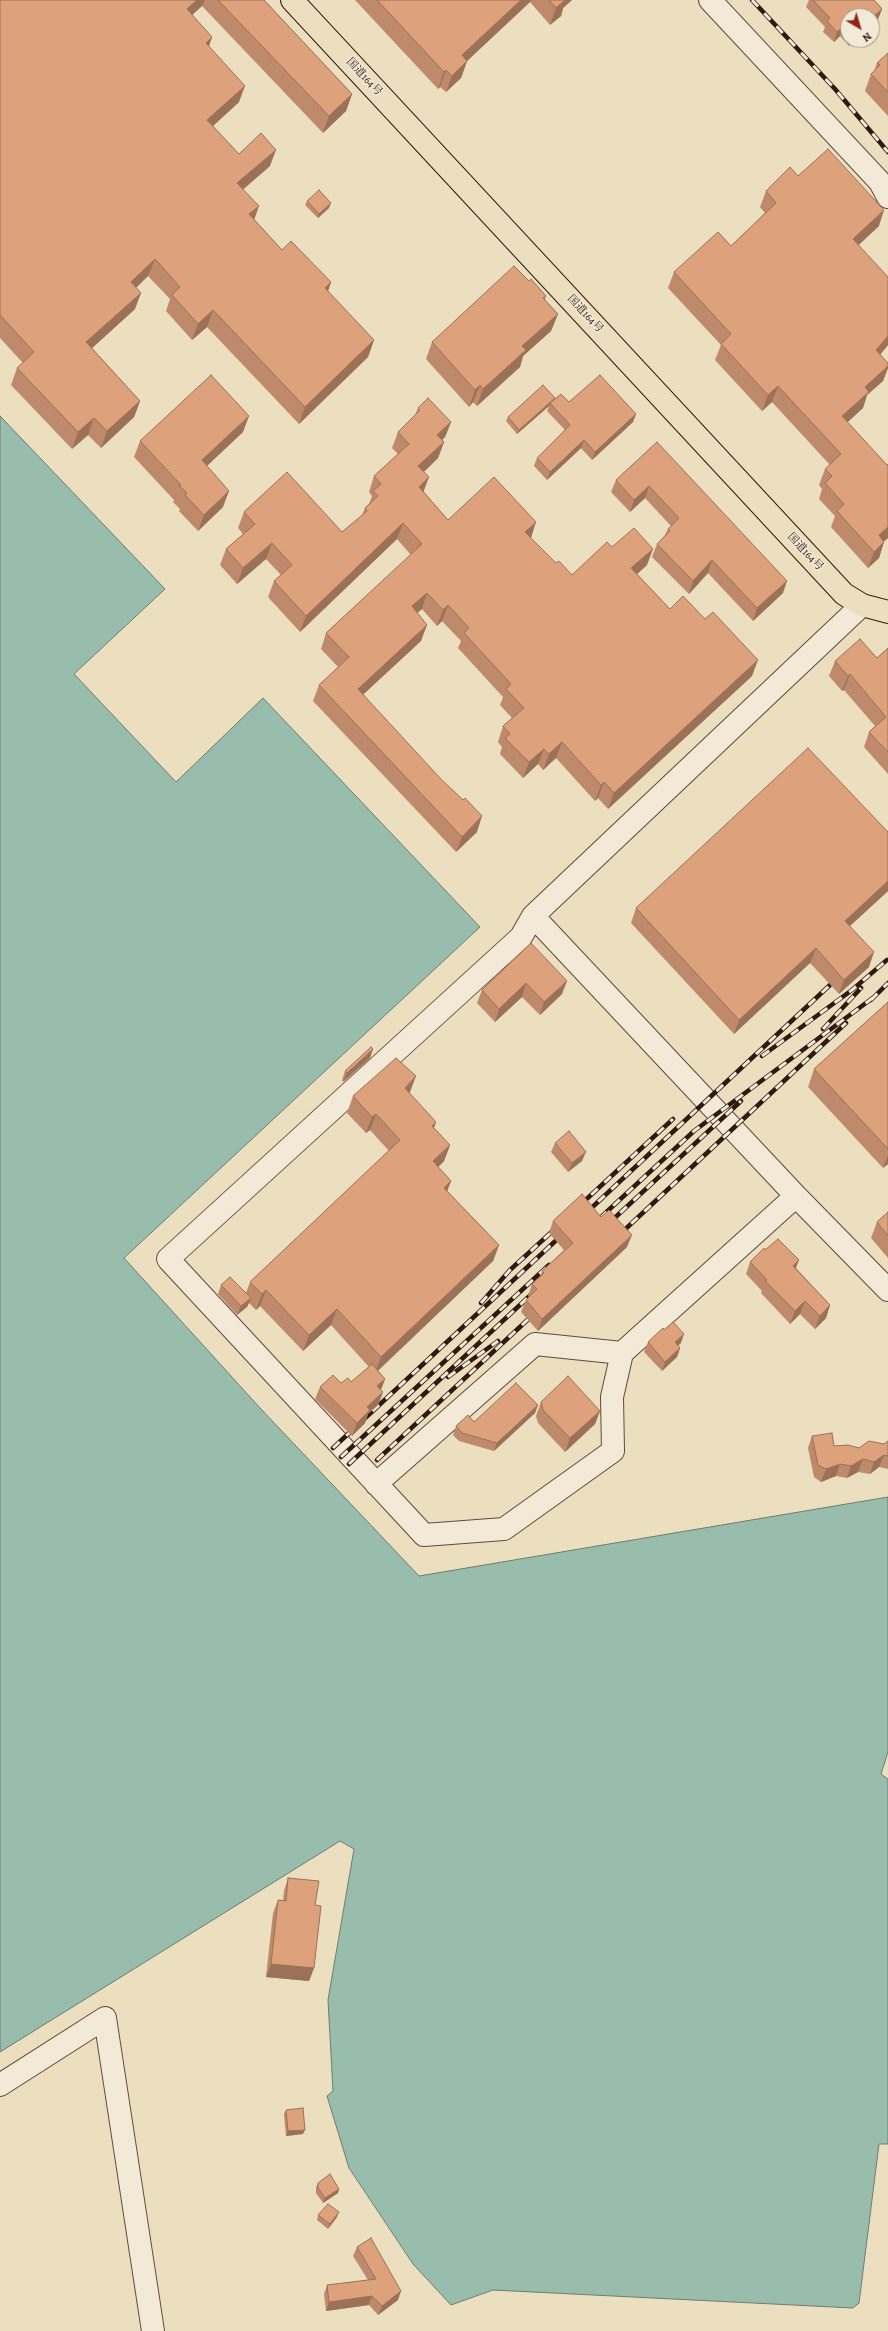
<!DOCTYPE html>
<html>
<head>
<meta charset="utf-8">
<style>
	body { margin:0 }
	#map { position:relative; width:888px; height:2331px; overflow:hidden; background:#ebdfc0; font-family:Alegreya,serif }
	canvas { display:block }
	.north { position:absolute; left:840px; top:8px; width:40px; height:40px; box-sizing:border-box; background:#f2ead6; border:1px solid #a49687; border-radius:50%; rotate:142deg; font-size:11px; font-weight:700; line-height:16px; text-align:center; color:#301910 }
	.north::after { content:''; display:block; margin:auto; width:14px; height:18px; background:#8f2418; clip-path:polygon(50% 0,100% 100%,50% 72%,0 100%) }
</style>
</head>
<body>
<div id="map">
<canvas width="888" height="2331"></canvas>
<div class="north">N</div>
</div>
<script>
const context = document.querySelector('canvas').getContext('2d');
context.lineJoin = 'round';
function fill(path, color) {
  context.fillStyle = color;
  context.fill(path, 'evenodd');
}
function shape(rows) {
  const path = new Path2D();
  for (const r of rows) {
    path.moveTo(r[0], r[1]);
    for (let i = 2; i < r.length; i += 2) path.lineTo(r[i], r[i + 1]);
  }
  return path;
}
function trace(path, color, width, dash) {
  context.strokeStyle = color;
  context.lineWidth = width;
  context.lineCap = dash ? 'butt' : 'round';
  context.setLineDash(dash || []);
  context.stroke(path);
}
function label(font, color, halo, rows, align = 'center') {
  context.font = font + ' Alegreya,"Noto Serif JP",serif';
  context.lineWidth = 3;
  context.setLineDash([]);
  context.textBaseline = 'middle';
  context.strokeStyle = halo;
  context.fillStyle = color;
  for (const [text, x, y, turn = 0] of rows) {
    context.save();
    context.translate(x, y);
    context.rotate((+turn || 0) * Math.PI / 180);
    context.textAlign = isNaN(turn) ? turn : align;
    if (halo) context.strokeText(text, 0, 0);
    context.fillText(text, 0, 0);
    context.restore();
  }
}
const water = shape([
	[0,416,165,589,74,674,176,782,263,698,480,927,124,1258,260,1408,419,1576,888,1497,888,1752,881,1774,888,1779,888,2144,879,2144,859,2303,853,2308,493,2290,451,2305,413,2264,349,2168,327,2096,333,2091,328,2000,354,1849,340,1841,0,2052,0,416]
]);
fill(water, '#99bdac');
trace(water, '#6f7b6e', 1);
const minor = shape([
	[710,0,880,182,888,197],
	[862,605,533,916,796,1196,888,1290],
	[533,916,521,937,168,1259,424,1535,504,1529,613,1451,612,1397,622,1353,796,1196],
	[376,1484,535,1344,622,1353],
	[0,2085,105,2018,153,2331]
]);
const highway = shape([
	[292,0,844,594,862,605,888,612]
]);
trace(minor, '#5f4a3c', 24);
trace(highway, '#301910', 24);
trace(minor, '#f2ead6', 22);
trace(highway, '#ebdfc0', 22);
const rail = shape([
	[752,0,835,89,888,152],
	[871,1000,888,983],
	[823,1029,861,988],
	[762,1056,852,990,887,960],
	[578,1207,673,1119],
	[585,1214,830,985],
	[600,1218,694,1131,874,997],
	[607,1225,741,1101],
	[618,1236,846,1023],
	[481,1303,510,1270,557,1227],
	[448,1377,498,1341],
	[333,1448,564,1233],
	[341,1457,549,1265],
	[377,1460,536,1312],
	[349,1464,536,1290]
]);
trace(rail, '#301910', 4.5);
trace(rail, '#f2ead6', 3, [9]);
fill(shape([
	[0,0,264,0,352,94,346,111,323,133,202,6,192,15,212,37,209,46,239,102,213,126,239,154,270,166,243,189,254,219,282,250,331,282,328,292,374,340,368,357,299,424,207,327,192,340,166,311,170,299,148,276,136,288,135,309,92,348,140,401,134,417,101,448,88,435,72,449,11,385,17,368,23,363,0,338],
	[355,0,572,0,563,8,561,16,550,25,530,2,467,61,461,78,446,92,440,87,438,89],
	[809,0,874,0,882,9,878,19,872,25,872,16,848,16,848,40,855,40,849,46,840,36,834,42,823,32,825,27,806,7],
	[888,53,888,116,865,91,871,74,874,71,877,63],
	[798,176,879,226,858,245,888,345,880,355,888,363,888,368,883,381,867,395,863,408,847,422,887,465,888,464,888,538,884,541,879,558,868,568,831,527,835,516,819,499,822,489,819,485,825,469,830,465,772,402,762,411,715,360,721,345,668,288,674,272,731,246,765,213,760,207,766,191],
	[307,201,329,208,318,218,305,205],
	[529,281,546,296,545,300,558,314,551,331,523,356,520,367,477,406,473,402,469,407,426,359,432,342],
	[555,398,554,399,569,402,636,414,633,422,592,460,581,448,547,480,534,466,537,458,565,430,547,411,549,406,517,434,506,421,508,417],
	[418,408,451,422,445,437,442,440,444,442,438,458,424,472,424,492,448,520,530,538,547,554,556,563,572,575,612,547,647,565,637,574,670,609,752,676,608,809,598,798,595,801,556,758,543,770,538,764,523,778,500,754,502,747,498,742,503,726,512,718,500,705,503,697,458,648,461,641,442,621,437,626,422,609,417,613,421,641,363,694,477,832,456,852,313,701,319,685,338,667,321,649,326,633,411,555,397,539,300,632,268,597,274,581,281,575,266,559,237,584,220,565,226,549,243,534,238,528,244,512,342,532,362,515,365,508,369,504,372,496,369,492,374,476,398,454,392,448,398,432,415,415],
	[243,432,207,466,223,507,198,531,179,511,180,509,173,502,174,500,134,457,140,441],
	[657,442,783,593,753,621,708,573,689,594,652,557,657,544,665,535,668,529,671,526,645,498,630,512,611,492,616,480],
	[888,648,888,774,864,747,869,732,875,726,844,690,842,691,829,676,835,661,877,658],
	[888,832,888,891,850,926,869,967,839,994,810,963,734,1034,631,923,636,908],
	[531,943,562,994,540,1015,522,997,495,1022,477,1003,482,990],
	[888,1002,888,1164,883,1168,808,1087,814,1069],
	[370,1058,343,1082,342,1080,345,1071],
	[410,1092,409,1093,436,1122,434,1128,450,1145,444,1161,438,1167,451,1181,447,1191,499,1245,493,1261,378,1371,385,1379,381,1390,383,1392,378,1405,368,1414,365,1423,352,1436,315,1399,320,1387,351,1382,369,1367,331,1325,303,1351,260,1306,256,1310,249,1303,247,1307,237,1315,218,1294,221,1285,246,1293,250,1282,389,1151,370,1130,366,1133,347,1113,353,1096],
	[555,1143,582,1161,568,1172,551,1152],
	[888,1212,888,1258,871,1238,877,1222],
	[553,1221,627,1247,538,1331,521,1312,526,1300,529,1297,528,1296,532,1284,540,1277,542,1271,564,1250,549,1233],
	[765,1250,796,1268,830,1305,826,1318,815,1329,800,1314,790,1324,761,1293,762,1291,746,1274,750,1262],
	[648,1342,681,1343,678,1345,680,1348,677,1357,662,1371,644,1352],
	[541,1402,600,1411,595,1424,565,1452,538,1423,536,1416],
	[538,1405,535,1413,494,1451,459,1441,453,1435,456,1426,474,1422],
	[812,1436,834,1446,859,1448,884,1444,888,1441,888,1469,879,1467,870,1474,858,1472,847,1478,836,1476,821,1482,814,1477,808,1448],
	[288,1878,315,1905,314,1968,309,1981,266,1977,273,1913,278,1900,283,1901,284,1891],
	[286,2110,303,2134,286,2136,284,2114],
	[318,2183,339,2189,338,2193,323,2203,316,2193,316,2187],
	[318,2215,337,2217,328,2229,317,2220],
	[357,2247,398,2300,378,2315,369,2305,326,2311,324,2294,327,2285,368,2280,353,2256]
]), '#be8a6b');
fill(shape([
	[197,0,205,0,202,6,181,25,187,9],
	[521,0,531,0,530,2,467,61,461,78,446,92,452,76,462,55],
	[563,0,572,0,563,8,561,16,550,25,556,8],
	[882,9,878,19,872,25,872,18],
	[844,26,840,36,834,42,837,32],
	[212,37,206,54,206,43],
	[851,40,855,40,849,46],
	[446,70,440,87,438,89,444,72],
	[245,86,239,102,201,137,207,120],
	[352,94,346,111,323,133,329,116],
	[276,150,270,166,231,200,237,183],
	[331,203,329,208,318,218,319,214],
	[259,206,253,223,249,214],
	[884,210,879,226,847,256,853,239],
	[155,259,148,276,125,298,131,282],
	[331,282,325,299,325,288],
	[141,293,135,309,80,359,86,342],
	[213,310,207,327,192,340,198,324],
	[558,314,551,331,523,356,520,367,477,406,483,389,522,346],
	[888,336,888,345,870,366,876,350],
	[374,340,368,357,299,424,305,407],
	[888,366,888,368,883,381,867,395,863,408,836,433,842,416,865,387],
	[480,385,473,402,469,407,475,390],
	[778,386,772,402,762,411,768,395],
	[555,398,553,403,550,403,549,406,517,434,519,430],
	[140,401,134,417,101,448,107,431],
	[636,414,633,422,592,460,595,452],
	[249,416,243,432,196,476,202,460],
	[94,418,88,435,72,449,78,432],
	[451,422,445,437,431,451,437,435],
	[584,440,581,448,547,480,550,472],
	[444,442,438,458,413,482,418,466],
	[429,477,423,493,419,487],
	[649,486,645,498,630,512,634,500],
	[229,491,223,507,198,531,204,515],
	[536,522,531,538,525,532],
	[403,523,397,539,300,632,306,616],
	[888,527,888,538,873,551,879,535],
	[884,542,879,558,868,568,874,552],
	[272,543,266,559,237,584,243,568],
	[653,549,647,565,626,584,631,568],
	[712,560,708,573,689,594,693,581],
	[787,581,783,593,753,621,757,608],
	[427,593,422,609,407,622,412,606],
	[448,605,442,621,437,626,443,610],
	[427,625,421,641,352,705,358,689],
	[758,660,752,676,608,809,614,793],
	[850,674,844,690,842,691,848,676],
	[562,742,556,758,543,770,549,754],
	[544,749,538,764,523,778,529,762],
	[604,782,598,798,595,801,601,785],
	[482,816,477,832,456,852,462,837],
	[888,881,888,891,840,935,845,921],
	[816,948,810,963,734,1034,739,1020],
	[874,952,869,967,839,994,844,980],
	[567,981,562,994,540,1015,544,1002],
	[526,983,522,997,495,1022,499,1009],
	[373,1049,370,1058,343,1082,347,1073],
	[416,1076,410,1092,399,1104,405,1088],
	[376,1114,370,1130,366,1133,372,1117],
	[436,1122,430,1138,432,1126],
	[450,1145,444,1161,427,1178,433,1161],
	[586,1152,582,1161,568,1172,572,1163],
	[888,1155,888,1164,883,1168],
	[451,1181,445,1197,444,1188],
	[632,1235,627,1247,538,1331,542,1319],
	[499,1245,493,1261,375,1373,381,1357],
	[799,1260,794,1273,793,1266],
	[266,1290,260,1306,256,1310,262,1294],
	[251,1298,247,1307,237,1315,241,1306],
	[805,1301,800,1314,790,1324,795,1311],
	[830,1305,826,1318,815,1329,820,1316],
	[337,1309,331,1325,303,1351,309,1335],
	[684,1334,681,1343,672,1351,675,1342],
	[680,1348,677,1357,662,1371,665,1362],
	[385,1379,380,1392,377,1386],
	[383,1392,378,1405,368,1414,365,1423,352,1436,357,1423,367,1407],
	[538,1405,535,1413,494,1451,497,1443],
	[600,1411,595,1424,565,1452,570,1438],
	[884,1455,879,1467,870,1474,874,1462],
	[863,1459,858,1472,847,1478,851,1466],
	[840,1464,836,1476,821,1482,826,1469],
	[271,1964,314,1968,309,1981,266,1977],
	[305,2130,303,2134,286,2136,288,2131],
	[339,2189,338,2193,323,2203,325,2198],
	[339,2212,337,2217,328,2229,330,2224],
	[401,2291,398,2300,378,2315,382,2306],
	[372,2296,369,2305,326,2311,329,2302]
]), '#9b7157');
const building = shape([
	[0,0,197,0,187,9,212,37,206,43,245,86,207,120,239,154,261,133,276,150,237,183,259,206,249,214,282,250,291,241,331,282,325,288,374,340,305,407,213,310,198,324,172,295,180,287,155,259,131,282,141,293,86,342,140,401,107,431,94,418,78,432,17,368,34,352,0,315,0,0],
	[218,0,264,0,352,94,329,116,218,0],
	[377,0,521,0,462,55,467,61,452,76,446,70,444,72,377,0],
	[549,0,565,0,556,8,549,0],
	[813,0,874,0,882,9,872,18,872,16,848,16,848,30,844,26,837,32,827,21,830,18,813,0],
	[888,53,888,92,871,74,880,65,877,63,888,53],
	[828,149,884,210,853,239,888,277,888,336,876,350,888,363,888,366,865,387,869,392,842,416,887,465,888,464,888,527,879,535,884,542,874,552,837,511,844,504,825,483,832,476,825,469,841,454,778,386,768,395,721,344,731,334,674,272,718,232,731,246,776,203,766,191,790,167,798,176,828,149],
	[319,190,331,203,319,214,307,201,319,190],
	[514,266,529,281,531,279,546,296,543,298,558,314,522,346,526,350,483,389,480,385,475,390,432,342,514,266],
	[211,375,249,416,202,460,229,491,204,515,185,495,187,493,179,486,181,485,140,441,211,375],
	[600,375,636,414,595,452,584,440,550,472,537,458,570,425,550,403,561,394,569,402,600,375],
	[543,385,555,398,519,430,508,417,543,385],
	[428,398,451,422,437,435,444,442,418,466,429,477,419,487,448,520,494,477,536,522,525,532,556,563,559,561,572,575,607,542,612,547,634,528,653,549,631,568,670,609,683,596,705,619,713,612,758,660,614,793,604,782,601,785,562,742,549,754,544,749,529,762,505,738,510,734,503,726,524,708,506,689,511,684,464,633,469,628,448,605,443,610,427,593,412,606,427,625,358,689,440,778,463,800,465,798,482,816,462,837,319,685,349,657,326,633,422,544,403,523,306,616,274,581,292,565,272,543,243,568,226,549,255,524,244,512,287,472,342,532,367,511,365,508,378,496,373,491,381,484,374,476,409,444,398,432,420,410,418,408,428,398],
	[657,442,787,581,757,608,712,560,693,581,657,544,670,531,668,529,679,518,649,486,634,500,616,480,657,442],
	[860,639,877,658,888,648,888,752,869,732,886,717,850,674,848,676,835,661,860,639],
	[808,748,888,832,888,881,845,921,874,952,844,980,816,948,739,1020,636,908,808,748],
	[531,943,567,981,544,1002,526,983,499,1009,482,990,531,943],
	[888,1002,888,1149,814,1069,888,1002],
	[371,1047,373,1049,347,1073,345,1071,371,1047],
	[396,1058,416,1076,405,1088,436,1122,432,1126,450,1145,433,1161,451,1181,444,1188,499,1245,381,1357,337,1309,309,1335,266,1290,262,1294,250,1282,400,1140,376,1114,372,1117,353,1096,396,1058],
	[569,1131,586,1152,572,1163,555,1143,569,1131],
	[582,1194,601,1217,609,1210,632,1235,542,1319,526,1300,537,1289,532,1284,544,1273,542,1271,573,1243,553,1221,582,1194],
	[888,1212,888,1236,877,1222,888,1212],
	[778,1239,799,1260,793,1266,830,1305,820,1316,805,1301,795,1311,765,1281,767,1280,750,1262,764,1248,765,1250,778,1239],
	[230,1277,251,1298,241,1306,221,1285,230,1277],
	[673,1322,684,1334,675,1342,680,1348,665,1362,648,1342,663,1328,664,1330,673,1322],
	[372,1364,385,1379,377,1386,383,1392,367,1407,370,1410,357,1423,320,1387,333,1375,341,1383,348,1378,351,1382,372,1364],
	[568,1376,600,1411,570,1438,543,1410,541,1402,568,1376],
	[516,1383,538,1405,497,1443,462,1433,456,1426,468,1415,474,1422,516,1383],
	[832,1433,834,1446,848,1445,859,1448,869,1441,884,1444,888,1441,888,1456,884,1455,874,1462,863,1459,851,1466,840,1464,826,1469,818,1465,812,1436,832,1433],
	[288,1878,319,1881,315,1905,321,1906,314,1968,271,1964,278,1900,286,1901,288,1878],
	[303,2108,305,2130,288,2131,286,2110,303,2108],
	[330,2174,339,2189,325,2198,318,2188,318,2183,330,2174],
	[328,2204,339,2212,330,2224,318,2215,328,2204],
	[371,2238,401,2291,382,2306,372,2296,329,2302,327,2285,376,2279,357,2247,371,2238]
]);
fill(building, '#dda17c');
trace(building, '#9b7157', 1);
label('11px', '#301910', '#f2ead6', [
	["国道164号",364,77,47],
	["国道164号",585,314,47],
	["国道164号",805,552,47]
]);
</script>
</body>
</html>
